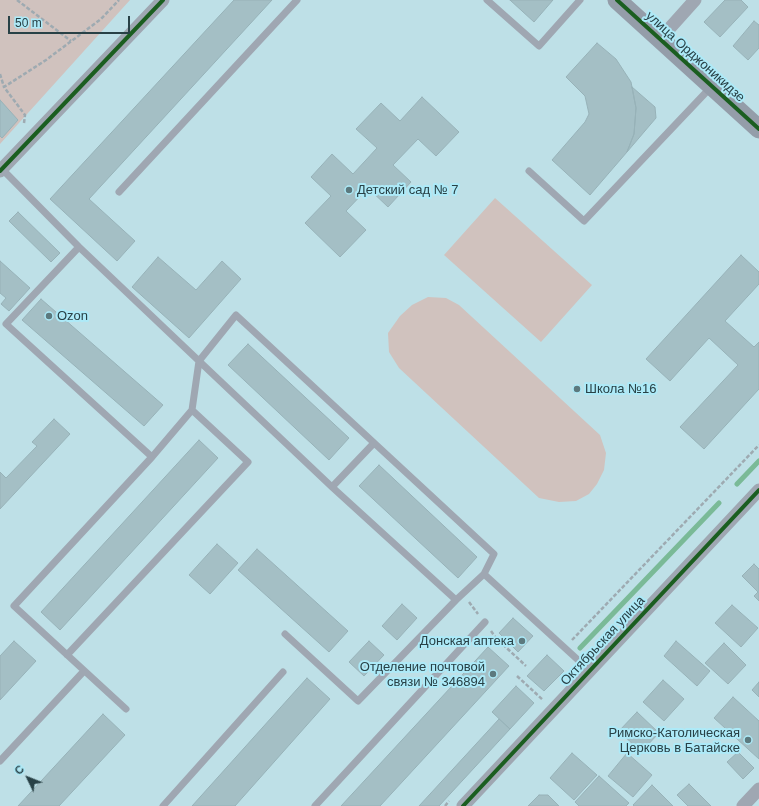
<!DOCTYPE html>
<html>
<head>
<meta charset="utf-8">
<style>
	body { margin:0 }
	#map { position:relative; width:759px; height:806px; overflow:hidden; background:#bee0e7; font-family:Arial,sans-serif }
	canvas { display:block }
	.north { position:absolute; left:8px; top:758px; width:40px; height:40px; -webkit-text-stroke:3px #adeaf8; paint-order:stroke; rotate:313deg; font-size:11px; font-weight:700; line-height:16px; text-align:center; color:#284146 }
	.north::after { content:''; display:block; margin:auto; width:14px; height:18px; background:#284146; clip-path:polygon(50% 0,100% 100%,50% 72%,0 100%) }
	.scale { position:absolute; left:8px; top:16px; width:122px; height:18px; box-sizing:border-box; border:2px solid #284146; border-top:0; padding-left:5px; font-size:12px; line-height:14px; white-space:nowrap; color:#284146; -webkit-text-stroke:3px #adeaf8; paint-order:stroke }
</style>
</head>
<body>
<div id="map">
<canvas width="759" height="806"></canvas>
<div class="north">С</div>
<div class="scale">50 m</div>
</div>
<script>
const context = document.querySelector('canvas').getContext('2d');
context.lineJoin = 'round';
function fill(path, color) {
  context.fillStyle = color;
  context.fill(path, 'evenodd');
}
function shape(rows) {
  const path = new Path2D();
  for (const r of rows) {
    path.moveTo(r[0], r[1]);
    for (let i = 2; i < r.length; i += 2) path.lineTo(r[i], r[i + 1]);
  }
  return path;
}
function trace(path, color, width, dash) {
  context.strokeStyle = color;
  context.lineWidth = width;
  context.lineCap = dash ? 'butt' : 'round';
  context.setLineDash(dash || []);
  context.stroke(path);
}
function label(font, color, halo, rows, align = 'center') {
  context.font = font + ' Arial,sans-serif';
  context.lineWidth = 4;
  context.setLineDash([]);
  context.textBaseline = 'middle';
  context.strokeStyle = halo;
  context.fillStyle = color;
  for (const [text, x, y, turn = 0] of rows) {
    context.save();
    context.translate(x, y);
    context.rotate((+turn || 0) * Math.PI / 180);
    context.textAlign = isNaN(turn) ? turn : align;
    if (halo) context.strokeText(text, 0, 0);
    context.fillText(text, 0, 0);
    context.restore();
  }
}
fill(shape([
	[0,0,130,0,0,144],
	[495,198,592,285,541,342,444,255],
	[428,297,446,298,459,305,600,435,606,453,604,470,597,484,589,494,576,501,559,502,539,498,399,368,389,352,388,333,400,316,412,305]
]), '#d0c2be');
trace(shape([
	[737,484,759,461],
	[580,648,719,503]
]), '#7aba97', 5);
const building = shape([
	[234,0,272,0,89,199,135,241,117,261,50,199,234,0],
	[510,0,553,0,534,22,510,0],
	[725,0,741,0,748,7,720,37,704,22,725,0],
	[754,21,759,25,759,48,748,60,733,46,754,21],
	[597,43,616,59,631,82,636,108,634,134,627,152,590,195,552,160,585,122,589,114,585,96,566,77,597,43],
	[632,87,655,107,656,118,627,152,634,134,636,108,632,87],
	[422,97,459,132,436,156,418,139,393,165,411,182,388,207,368,188,346,211,366,230,340,257,305,223,331,196,311,177,332,154,353,174,377,148,356,129,381,103,400,121,422,97],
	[0,100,18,120,2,138,0,136,0,100],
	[18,212,60,253,51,262,9,221,18,212],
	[741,255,759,272,759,284,725,321,754,347,759,342,759,389,704,449,680,427,738,365,709,338,670,381,646,359,741,255],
	[158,257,196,290,222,261,241,279,189,338,132,287,158,257],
	[0,261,30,288,9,311,1,304,6,298,0,293,0,261],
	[41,299,163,405,144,426,22,320,41,299],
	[248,344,349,438,329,460,228,365,248,344],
	[54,419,70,434,0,509,0,472,6,478,37,446,32,442,54,419],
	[199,440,218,458,60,630,41,612,199,440],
	[379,465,477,557,458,578,359,486,379,465],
	[217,544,238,563,210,594,189,575,217,544],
	[257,549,348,631,329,652,238,570,257,549],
	[754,564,759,569,759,601,754,596,758,592,742,576,754,564],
	[402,604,417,618,397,640,382,626,402,604],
	[732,605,758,628,741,647,715,623,732,605],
	[513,618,533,636,518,652,499,633,513,618],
	[14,641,36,661,0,700,0,656,14,641],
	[369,641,384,655,364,676,349,662,369,641],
	[676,641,710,671,697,686,664,656,676,641],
	[724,643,746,665,728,684,705,663,724,643],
	[488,647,509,666,380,806,341,806,488,647],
	[547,655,564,671,544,691,527,676,547,655],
	[307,678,330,699,235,806,192,806,307,678],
	[663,680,684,699,664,721,643,702,663,680],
	[759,682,759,697,752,690,759,682],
	[516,686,534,703,510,729,492,712,516,686],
	[733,697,759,721,759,759,714,718,733,697],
	[637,712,659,733,641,752,619,731,637,712],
	[103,714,125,735,59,806,18,806,103,714],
	[499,719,510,729,439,806,419,806,499,719],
	[738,752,754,768,743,779,727,762,738,752],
	[572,753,597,775,574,800,550,778,572,753],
	[627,753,652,775,633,797,608,776,627,753],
	[599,776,629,803,626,806,579,806,575,802,599,776],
	[689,784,711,806,688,806,677,795,689,784],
	[652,785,673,806,634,806,633,805,652,785],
	[539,795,548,795,559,806,528,806,539,795]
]);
fill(building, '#a4bfc5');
trace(building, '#97b2b8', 1);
trace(shape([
	[17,0,71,41],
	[0,74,4,87],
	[24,123,25,115,4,87,46,60,101,19,119,0],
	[469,602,478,614],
	[491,631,496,638,526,666],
	[572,640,759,445],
	[517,676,543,700],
	[445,806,449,801]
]), '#9eaab1', 2.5, [4, 2]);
trace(shape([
	[487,0,539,46,580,0],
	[2,169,79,247,199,361,192,410,152,457,14,606,126,709],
	[529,171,584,221,712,86],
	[119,192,297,0],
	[79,247,6,324,152,457],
	[332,487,374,443],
	[456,600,332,487,199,361,236,315,494,554,484,574,589,670],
	[285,634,358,701,456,600,484,574],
	[67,655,248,462,192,410],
	[0,761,84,671],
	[163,806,283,672],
	[315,806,485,622]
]), '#9fa7b2', 7);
trace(shape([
	[660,39,695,0],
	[0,171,163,0],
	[463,806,759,490],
	[743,806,759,789]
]), '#9fa7b2', 13);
trace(shape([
	[617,0,759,129]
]), '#949da9', 19);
trace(shape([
	[617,0,759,129],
	[0,171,163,0],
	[463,806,759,490]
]), '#1b5e20', 4);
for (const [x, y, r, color] of [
	[349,190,4,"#5c797e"],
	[49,316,4,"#5c797e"],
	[577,389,4,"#5c797e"],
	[522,641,4,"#5c797e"],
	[493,674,4,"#5c797e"],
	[748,740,4,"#5c797e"]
]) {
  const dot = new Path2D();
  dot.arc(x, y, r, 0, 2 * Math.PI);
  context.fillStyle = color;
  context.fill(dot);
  trace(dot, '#adeaf8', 1.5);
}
label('13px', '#284146', '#adeaf8', [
	["улица Орджоникидзе",695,57,42],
	["Октябрьская улица",603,641,-47]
]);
label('13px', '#284146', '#adeaf8', [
	["Детский сад № 7",357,190],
	["Ozon",57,316],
	["Школа №16",585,389],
	["Донская аптека",514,641,"right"],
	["Отделение почтовой",485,667,"right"],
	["связи № 346894",485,682,"right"],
	["Римско-Католическая",740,733,"right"],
	["Церковь в Батайске",740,748,"right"]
], 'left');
</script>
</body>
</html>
